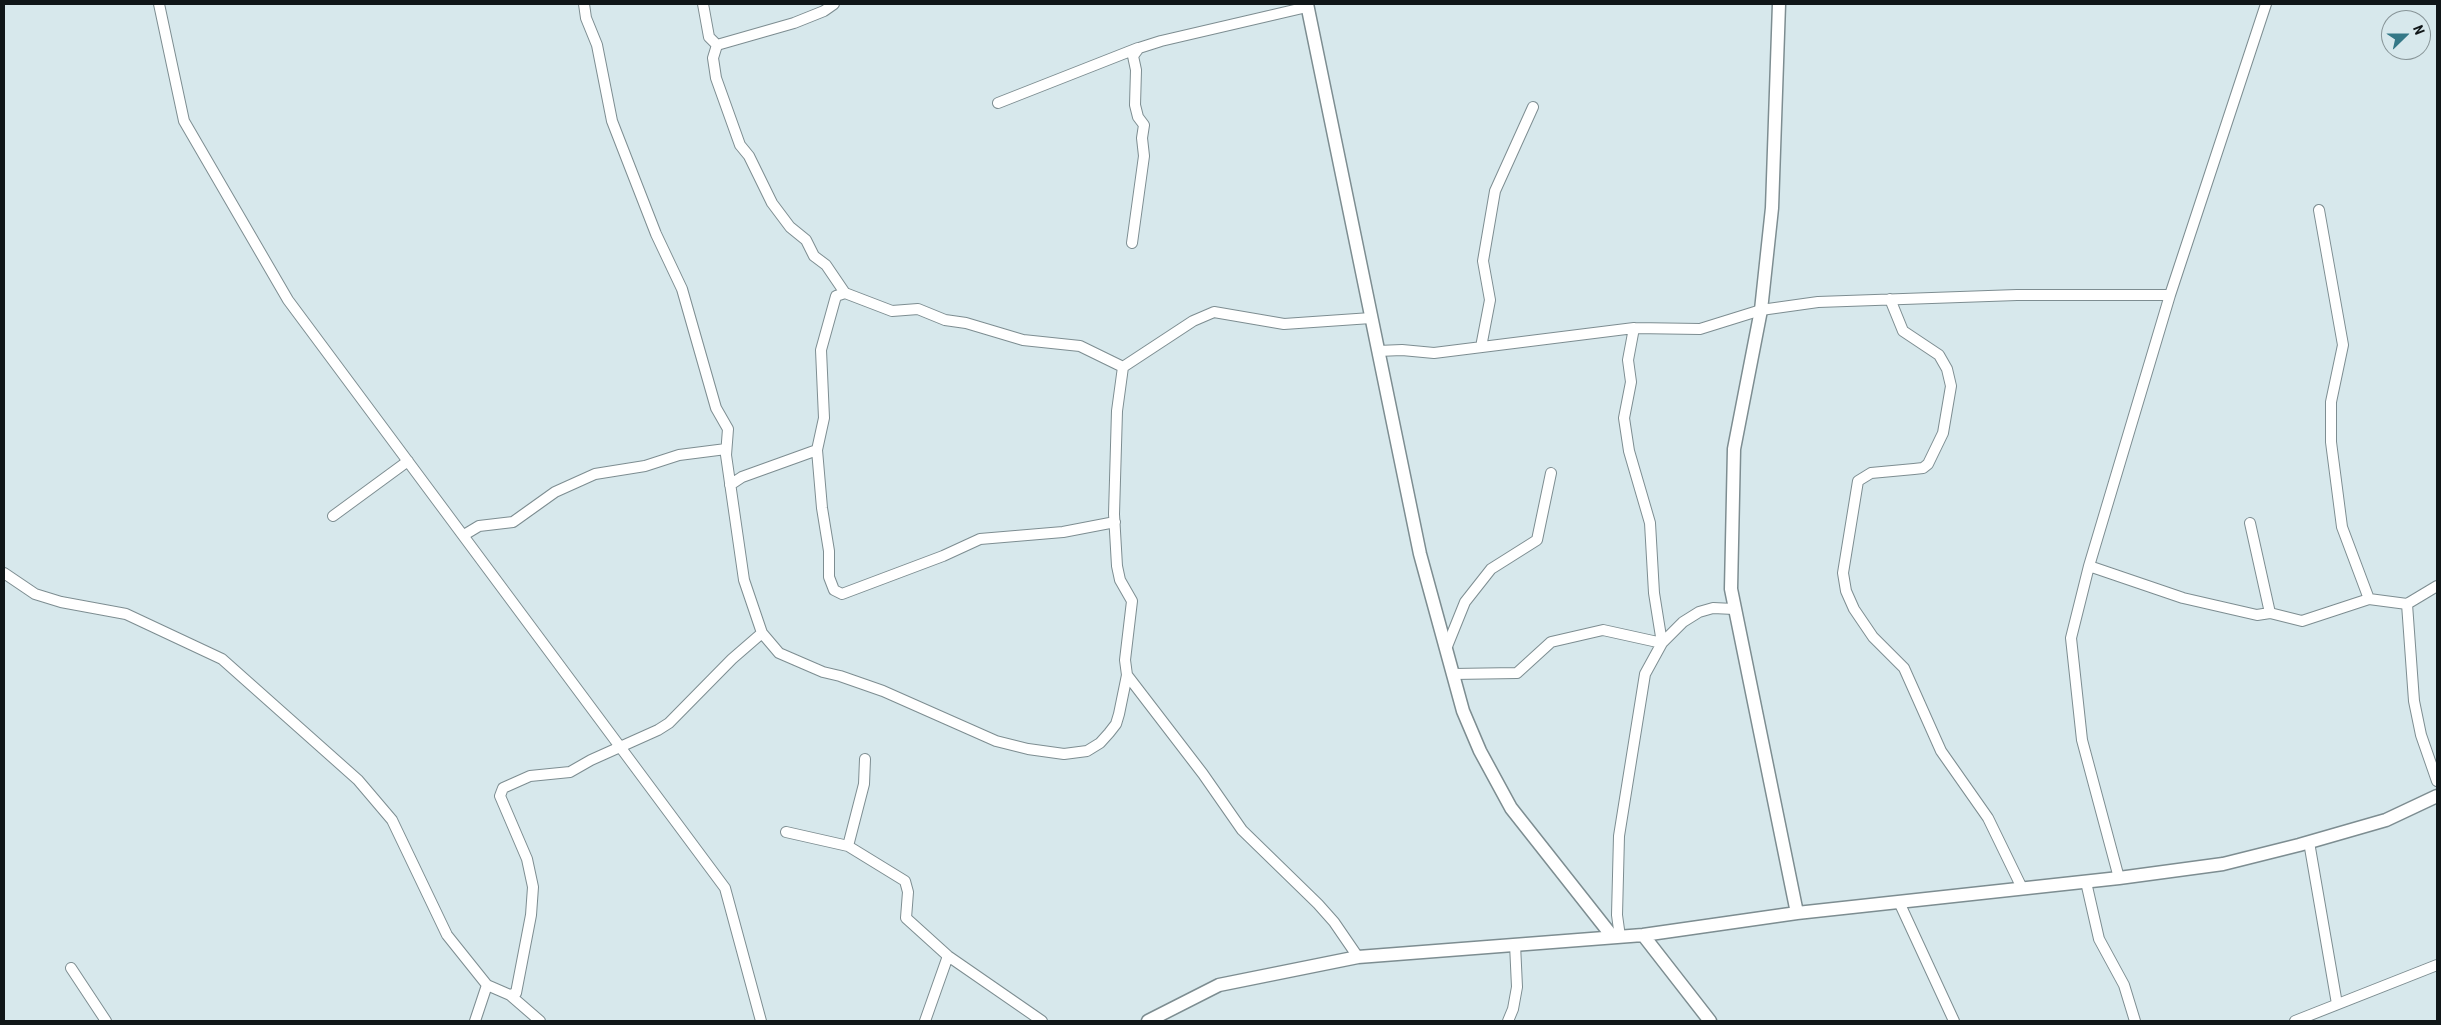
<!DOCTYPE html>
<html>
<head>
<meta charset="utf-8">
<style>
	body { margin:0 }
	#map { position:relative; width:2441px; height:1025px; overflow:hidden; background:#d7e8ec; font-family:"Roboto Condensed",sans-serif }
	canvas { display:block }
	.frame { position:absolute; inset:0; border:5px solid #101618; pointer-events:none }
	.north { position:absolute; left:2381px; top:10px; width:50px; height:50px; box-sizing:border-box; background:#d7e8ec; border:1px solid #879497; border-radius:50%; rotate:68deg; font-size:14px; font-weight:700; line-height:20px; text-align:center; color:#101618 }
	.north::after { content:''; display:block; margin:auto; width:18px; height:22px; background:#347887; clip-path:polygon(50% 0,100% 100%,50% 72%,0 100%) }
</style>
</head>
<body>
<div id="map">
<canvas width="2441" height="1025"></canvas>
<div class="frame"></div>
<div class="north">N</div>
</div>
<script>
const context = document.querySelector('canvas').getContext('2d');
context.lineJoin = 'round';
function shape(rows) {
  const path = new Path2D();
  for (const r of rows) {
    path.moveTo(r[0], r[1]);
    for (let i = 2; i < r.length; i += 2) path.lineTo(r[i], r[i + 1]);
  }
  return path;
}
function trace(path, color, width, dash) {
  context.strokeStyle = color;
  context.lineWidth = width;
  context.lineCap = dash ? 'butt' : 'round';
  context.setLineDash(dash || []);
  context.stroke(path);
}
const minor = shape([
	[159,4,184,121,288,300,725,888,761,1021],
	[703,4,709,37,717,45],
	[998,103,1138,48],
	[2319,210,2343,345,2331,402,2331,442,2342,527,2369,599],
	[1132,243,1144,156,1142,138,1144,125,1138,117,1135,105,1136,70,1133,56,1139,48,1161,41,1307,7],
	[1890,299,1903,331,1939,355,1947,369,1951,386,1943,433,1928,464,1923,468,1914,469,1871,473,1858,481,1843,573,1846,591,1854,609,1873,637,1904,668,1941,751,1988,818,2022,888],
	[1481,347,1490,300,1483,261,1495,191,1533,107],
	[1378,351,1402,350,1434,353,1634,328,1700,329,1761,310,1818,302,2017,295,2170,295],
	[1123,367,1193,321,1214,312,1284,324,1371,318],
	[817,450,822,508,829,551,829,577,834,590,842,594,943,556,980,539,1063,532,1115,522],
	[730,485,742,477,817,450,824,418,821,350,836,296,845,293,826,265,814,256,806,240,790,227,772,203,749,156,740,145,716,78,713,58,717,45,794,23,824,11,834,4],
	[333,516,408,461],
	[2250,523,2270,613,2302,621,2369,599,2407,604],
	[464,535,479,526,513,522,555,492,595,474,645,466,679,455,726,449],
	[2089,566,2183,598,2257,615,2270,613],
	[4,573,35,594,61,602,126,614,222,659,358,780,392,820,447,935,487,985,510,995,540,1021],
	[2437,586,2407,604,2414,701,2421,735,2437,781],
	[762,633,779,653,823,672,840,676,883,691,996,741,1028,749,1064,754,1087,751,1100,743,1109,733,1116,724,1119,714,1127,675,1125,660,1132,601,1120,580,1117,566,1114,514,1117,411,1123,367,1080,346,1023,340,966,323,945,320,918,309,892,311,845,293],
	[1446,649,1465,602,1491,569,1537,540,1551,473],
	[1453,674,1517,673,1551,642,1603,630,1662,643,1654,593,1650,523,1629,451,1624,418,1631,382,1628,360,1634,328],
	[1127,675,1203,774,1242,830,1318,904,1334,922,1358,957],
	[786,832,848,846,864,784,865,759],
	[2309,842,2337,1004],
	[848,846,905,881,908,892,906,918,948,956,1042,1021],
	[2119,878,2082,740,2071,638,2089,566,2170,295,2266,4],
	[2086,882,2099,939,2124,985,2135,1021],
	[1899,902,1954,1021],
	[1620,937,1617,915,1619,836,1645,674,1662,643,1683,622,1699,612,1713,608,1734,609],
	[71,968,106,1021],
	[510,995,516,993,531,915,533,887,527,859,500,796,503,788,530,776,570,772,591,760,658,730,669,723,732,659,762,633,744,580,726,455,728,429,716,408,682,289,656,234,612,121,597,45,586,18,584,4],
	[475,1021,487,985],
	[925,1021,948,956],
	[1508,1021,1513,1009,1517,987,1515,944],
	[2295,1021,2437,965]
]);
const tertiary = shape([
	[1307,4,1420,554,1463,711,1480,751,1511,808,1612,936],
	[1779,4,1772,208,1761,310,1734,449,1731,589,1797,913],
	[1643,935,1710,1021],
	[1148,1021,1219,985,1358,957,1643,935,1797,913,2119,878,2223,864,2299,845,2386,820,2437,796]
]);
trace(minor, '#7d8d91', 12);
trace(tertiary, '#7d8d91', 15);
trace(minor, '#fff', 10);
trace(tertiary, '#fff', 12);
</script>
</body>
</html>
